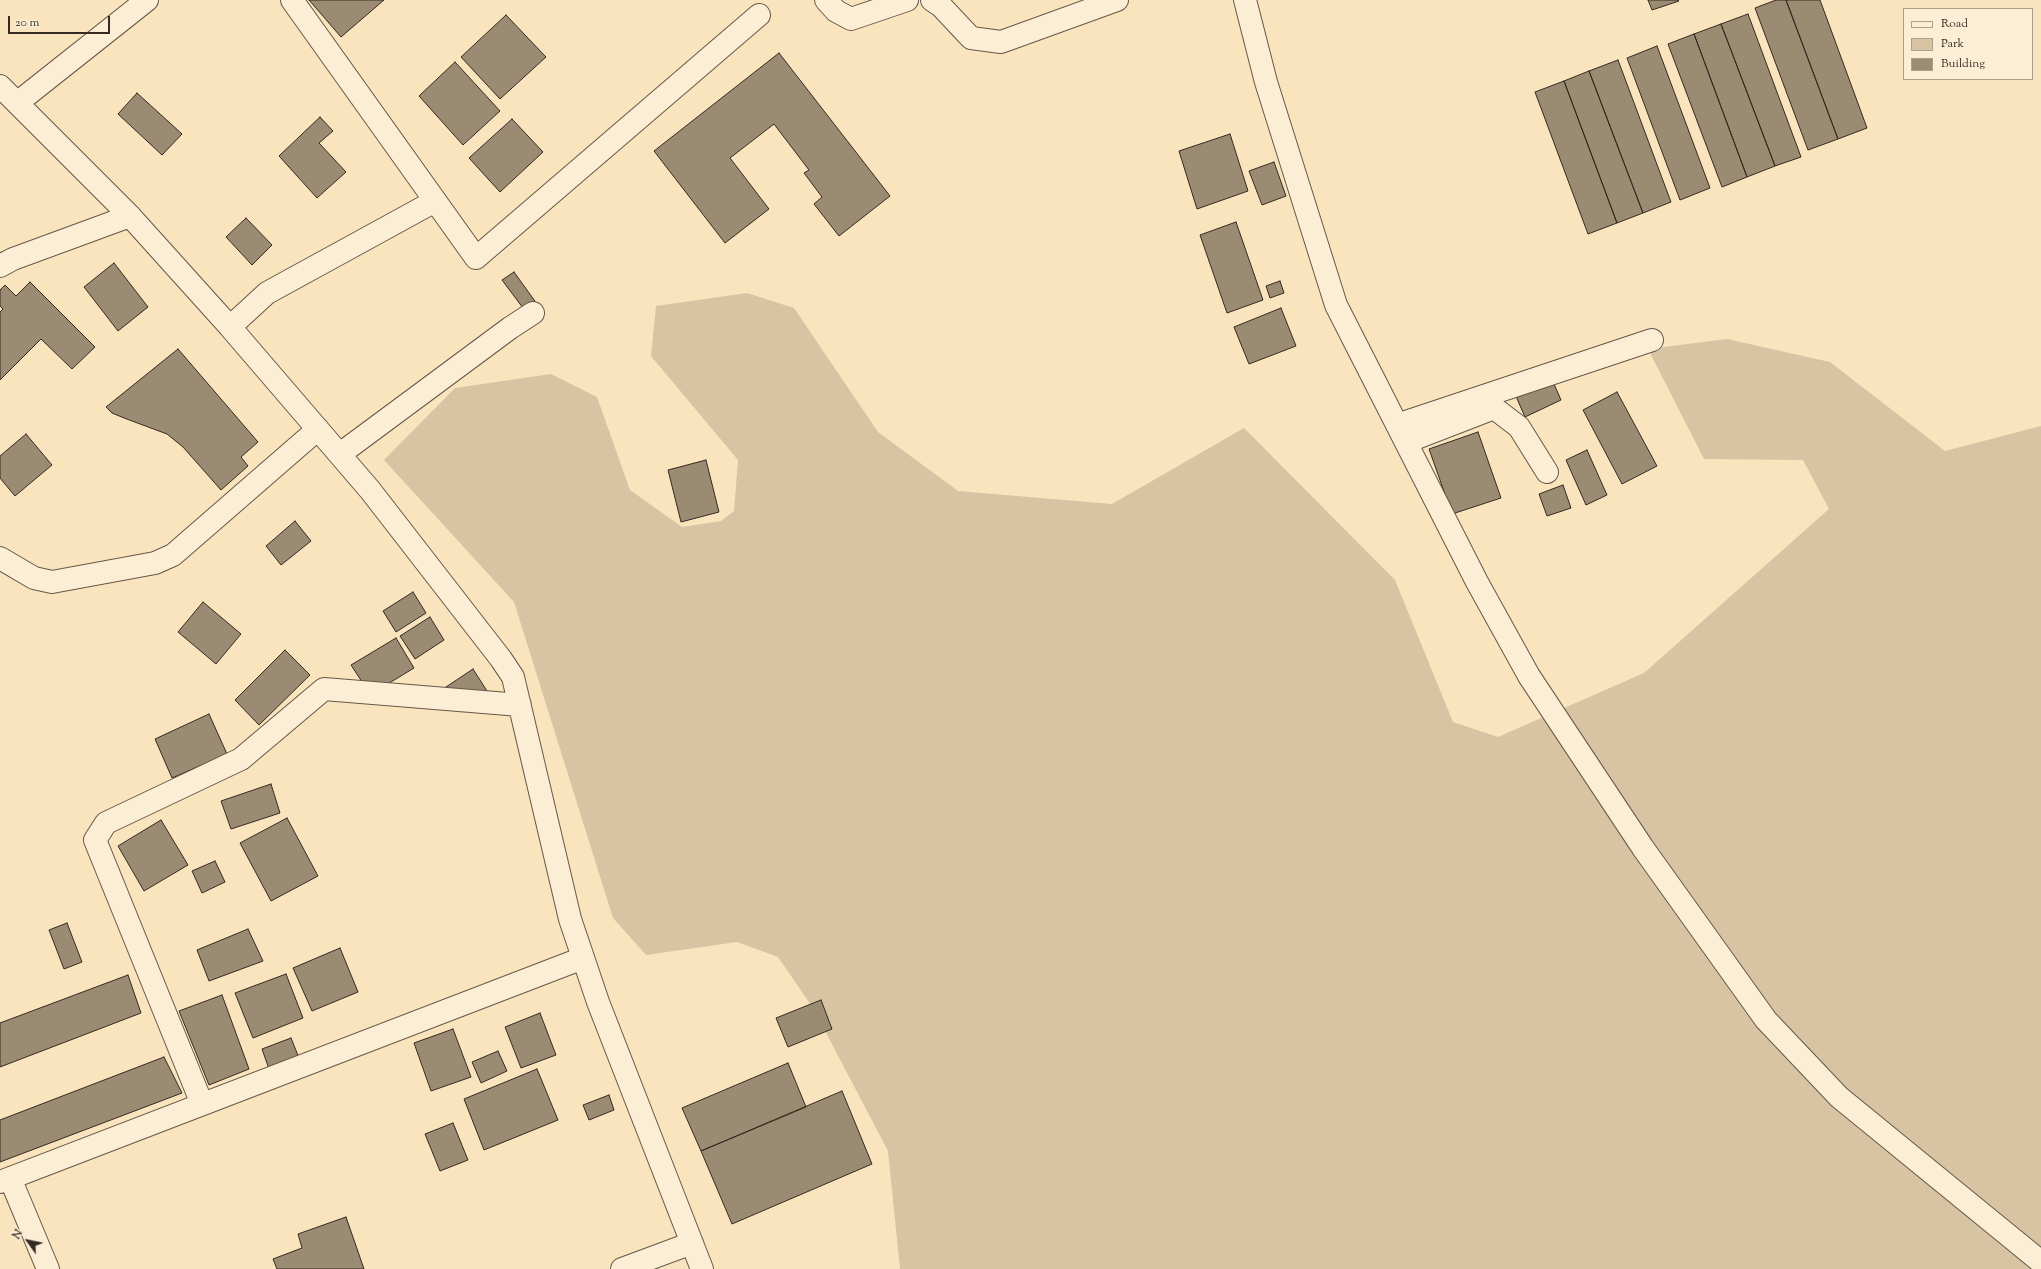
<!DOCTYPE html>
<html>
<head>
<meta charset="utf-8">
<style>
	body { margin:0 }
	#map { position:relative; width:2041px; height:1269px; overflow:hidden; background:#fae4be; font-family:"Sorts Mill Goudy",serif }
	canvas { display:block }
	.legend { position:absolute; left:1903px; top:8px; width:130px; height:72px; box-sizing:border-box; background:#fcedd5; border:1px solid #ac9f8d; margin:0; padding:5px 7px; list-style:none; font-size:12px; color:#342a21 }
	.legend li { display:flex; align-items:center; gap:8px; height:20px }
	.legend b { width:20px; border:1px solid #ac9f8d }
	.north { position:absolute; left:8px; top:1221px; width:40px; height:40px; -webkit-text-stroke:3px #fcedd5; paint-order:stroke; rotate:303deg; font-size:11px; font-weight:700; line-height:16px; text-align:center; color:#342a21 }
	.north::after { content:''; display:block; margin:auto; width:14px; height:18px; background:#342a21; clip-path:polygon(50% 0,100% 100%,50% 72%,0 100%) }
	.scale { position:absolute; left:8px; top:16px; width:102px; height:18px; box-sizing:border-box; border:2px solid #342a21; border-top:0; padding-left:5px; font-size:12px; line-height:14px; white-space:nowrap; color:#342a21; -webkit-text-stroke:3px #fcedd5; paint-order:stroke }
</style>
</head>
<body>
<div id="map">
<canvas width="2041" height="1269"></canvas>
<ul class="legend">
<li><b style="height:5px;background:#fcedd5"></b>Road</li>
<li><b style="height:11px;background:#d8c4a3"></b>Park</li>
<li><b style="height:11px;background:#9b8b73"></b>Building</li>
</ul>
<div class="north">N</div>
<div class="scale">20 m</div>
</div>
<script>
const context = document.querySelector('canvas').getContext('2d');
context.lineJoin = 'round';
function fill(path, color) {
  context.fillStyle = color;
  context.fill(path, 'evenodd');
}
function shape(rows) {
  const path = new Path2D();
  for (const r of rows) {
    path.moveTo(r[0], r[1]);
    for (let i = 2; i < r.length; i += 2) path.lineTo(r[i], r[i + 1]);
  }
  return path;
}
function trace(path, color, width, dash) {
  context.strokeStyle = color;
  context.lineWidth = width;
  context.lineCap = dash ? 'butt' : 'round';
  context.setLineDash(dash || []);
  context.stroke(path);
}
fill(shape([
	[747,293,794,308,878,432,958,491,1112,504,1244,428,1395,580,1453,722,1498,737,1644,673,1829,509,1803,460,1704,459,1648,349,1727,339,1830,362,1945,451,2041,426,2041,1269,900,1269,888,1151,813,1008,778,957,737,942,646,955,613,918,514,602,384,460,455,388,551,374,597,397,630,490,682,527,721,521,734,511,738,460,651,356,656,306]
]), '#d8c4a3');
const building = shape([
	[309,0,384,0,341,37,309,0],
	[1648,0,1678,0,1679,1,1652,10,1648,0],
	[1776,0,1786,0,1838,139,1808,150,1755,8,1776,0],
	[1786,0,1820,0,1867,128,1838,139,1786,0],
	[1748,14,1801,157,1775,166,1721,24,1748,14],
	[506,15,546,57,500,99,461,57,506,15],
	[1721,24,1775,166,1747,177,1694,34,1721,24],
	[1694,34,1747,177,1722,187,1668,44,1694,34],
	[1657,46,1710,188,1680,200,1627,58,1657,46],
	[779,53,890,196,839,236,814,204,822,197,804,173,809,170,774,124,730,158,769,209,725,243,654,151,779,53],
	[1618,60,1671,202,1643,213,1589,71,1618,60],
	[455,62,500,111,463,145,419,96,455,62],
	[1589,71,1643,213,1617,223,1564,81,1589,71],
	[1564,81,1617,223,1588,234,1535,92,1564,81],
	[137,93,182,134,162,155,118,114,137,93],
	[320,117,333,131,319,143,346,172,317,198,279,156,320,117],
	[512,119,543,152,500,192,469,158,512,119],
	[1230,134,1248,191,1197,209,1179,151,1230,134],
	[1274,162,1286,196,1262,205,1249,171,1274,162],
	[246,218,272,245,252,265,226,237,246,218],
	[1236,222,1263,300,1227,313,1200,235,1236,222],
	[114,263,148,307,118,331,84,287,114,263],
	[514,272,537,304,526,312,502,280,514,272],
	[1280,281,1284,293,1270,298,1266,286,1280,281],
	[30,282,95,347,72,369,41,339,0,380,0,312,3,309,0,306,0,290,5,285,16,296,30,282],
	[1281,308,1296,346,1249,364,1234,327,1281,308],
	[178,349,258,442,241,457,248,466,221,490,183,447,167,434,124,418,112,413,106,407,178,349],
	[1551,377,1561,400,1525,417,1515,394,1551,377],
	[1617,392,1657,466,1622,484,1583,410,1617,392],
	[1478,432,1501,498,1452,514,1429,449,1478,432],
	[26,434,52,465,15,496,0,478,0,456,26,434],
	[1587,450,1607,495,1586,505,1566,460,1587,450],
	[706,460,719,512,681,522,668,470,706,460],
	[1563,485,1571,508,1547,516,1539,494,1563,485],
	[295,521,311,541,281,565,266,546,295,521],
	[413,592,426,613,396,632,383,611,413,592],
	[203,602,241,634,216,664,178,632,203,602],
	[430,617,444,640,415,659,400,636,430,617],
	[396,638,414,668,386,685,364,685,351,665,396,638],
	[285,650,310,675,259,725,235,700,285,650],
	[473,669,487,691,443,689,473,669],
	[209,714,227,754,172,778,155,739,209,714],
	[271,784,280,813,231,829,221,801,271,784],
	[287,818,318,876,271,901,240,843,287,818],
	[161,820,188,865,144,891,118,846,161,820],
	[215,861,225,882,202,893,192,871,215,861],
	[67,923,82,962,64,969,49,930,67,923],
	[248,929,263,961,209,981,197,950,248,929],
	[340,948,358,992,312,1011,293,968,340,948],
	[286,974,303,1018,253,1038,235,993,286,974],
	[128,975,141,1013,0,1067,0,1023,128,975],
	[222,995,249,1069,209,1085,179,1011,222,995],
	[821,1000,832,1029,788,1047,776,1018,821,1000],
	[540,1013,556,1055,521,1068,505,1027,540,1013],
	[453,1029,471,1077,431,1091,414,1043,453,1029],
	[291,1038,299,1058,269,1069,262,1049,291,1038],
	[498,1051,507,1071,481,1083,472,1062,498,1051],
	[164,1057,182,1093,0,1162,0,1120,164,1057],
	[788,1063,806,1107,701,1151,682,1108,788,1063],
	[537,1069,558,1120,484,1150,464,1099,537,1069],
	[842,1091,872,1164,732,1224,701,1151,842,1091],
	[609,1095,614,1110,589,1120,583,1105,609,1095],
	[453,1123,468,1160,440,1171,425,1134,453,1123],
	[346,1217,364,1269,277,1269,273,1259,302,1248,298,1234,346,1217]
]);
fill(building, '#9b8b73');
trace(building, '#342a21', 1);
const minor = shape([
	[292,0,476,258,759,15],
	[826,0,836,11,851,19,907,0],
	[932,0,941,6,971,38,1001,42,1117,0],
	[1245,0,1266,82,1336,305,1477,582,1529,676,1643,848,1766,1020,1839,1097,2041,1262],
	[0,86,130,216,230,327,370,490,501,659,513,677,570,919,598,1002,702,1269],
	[17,103,147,0],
	[0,266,13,259,130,216],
	[230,327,267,293,435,201],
	[1397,425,1652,340],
	[1406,442,1494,408,1519,427,1547,472],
	[340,454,510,328,533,313],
	[0,558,34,578,52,582,155,563,173,555,318,429],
	[202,1104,95,840,106,823,241,759,324,689,520,705],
	[10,1178,48,1269],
	[0,1182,583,958],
	[622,1269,692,1243]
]);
trace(minor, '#665848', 24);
trace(minor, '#fcedd5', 22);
</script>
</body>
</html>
